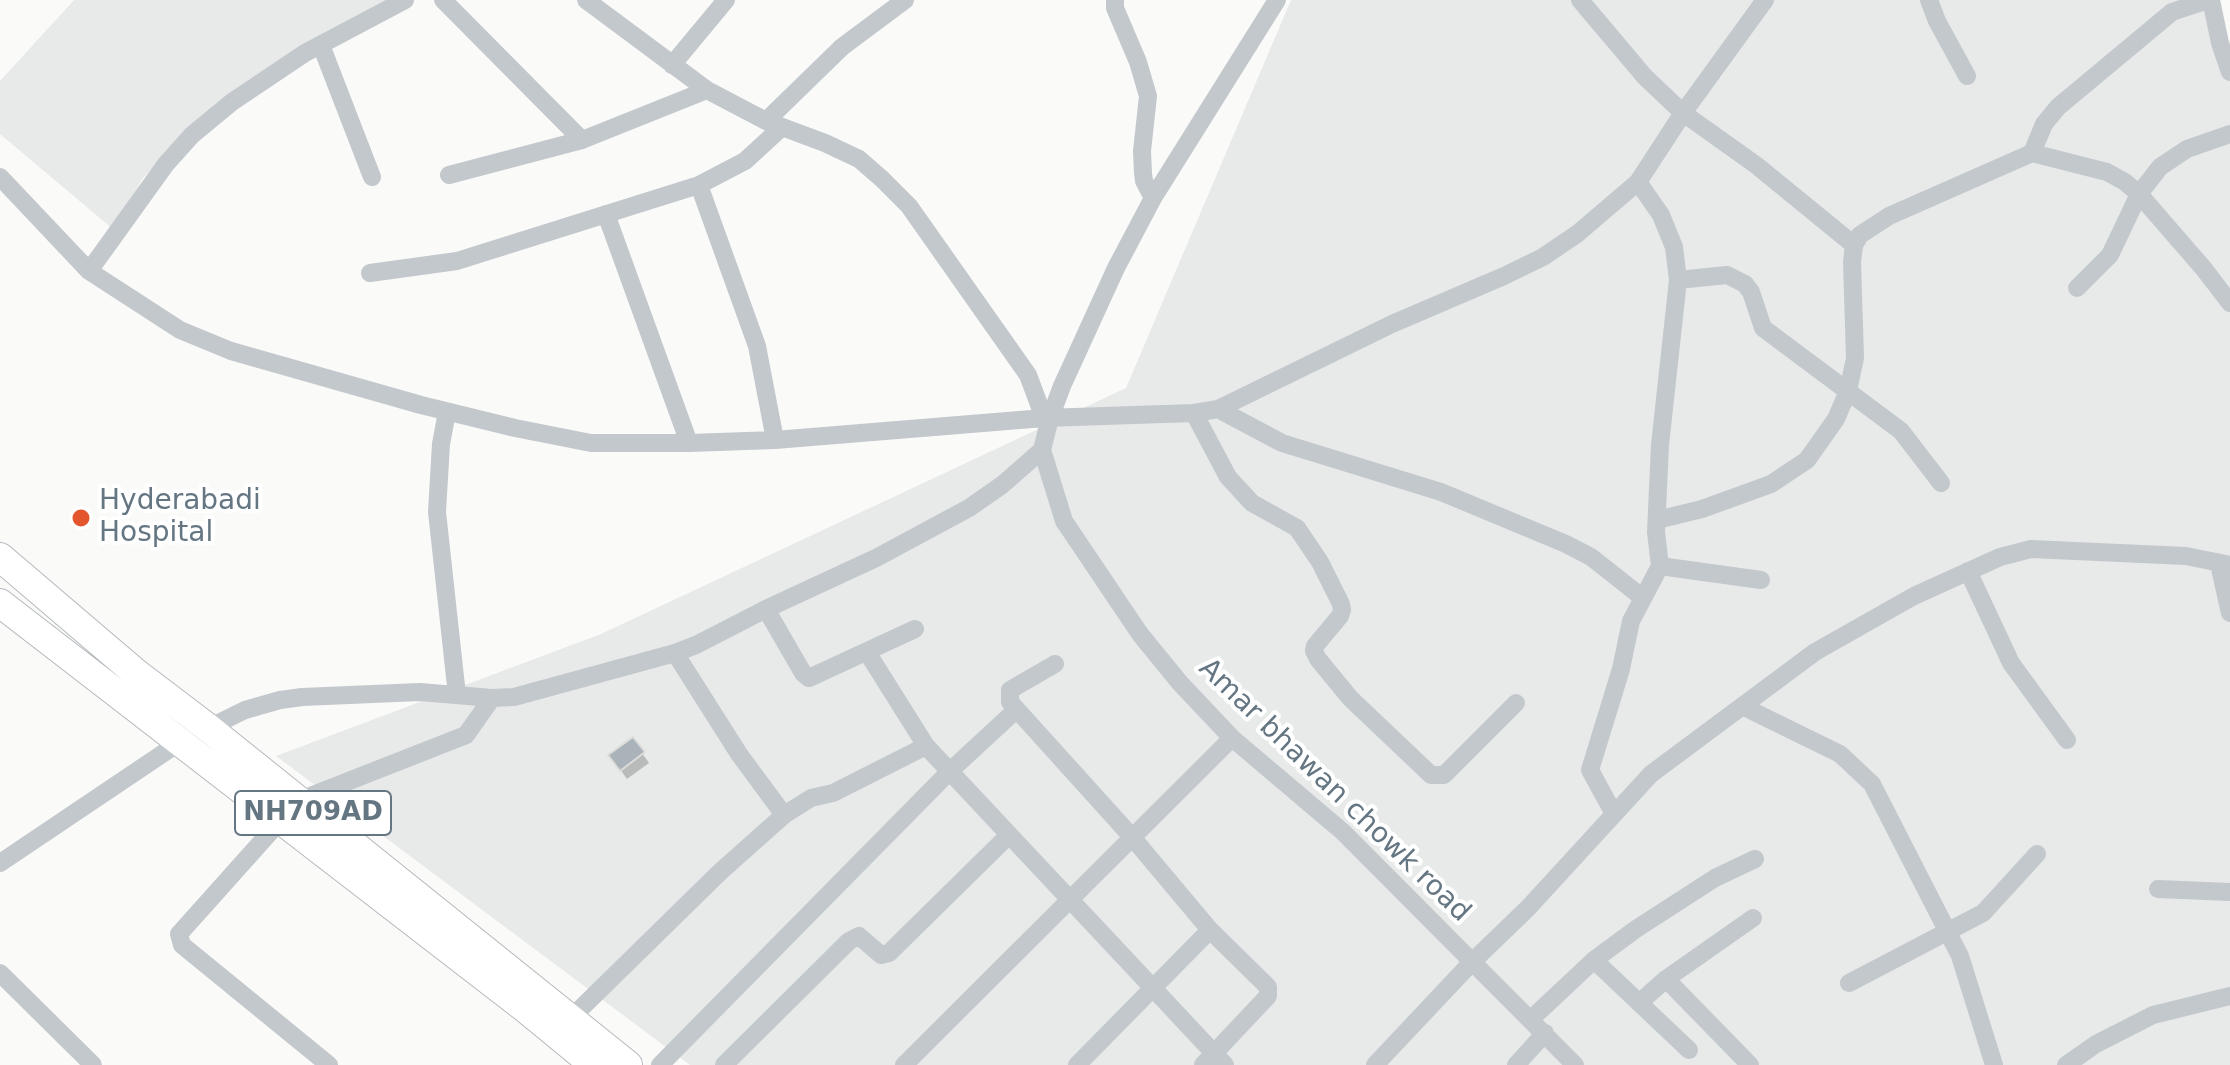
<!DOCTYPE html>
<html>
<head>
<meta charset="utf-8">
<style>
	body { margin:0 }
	canvas { display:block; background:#fafaf8 }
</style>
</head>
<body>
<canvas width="2230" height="1065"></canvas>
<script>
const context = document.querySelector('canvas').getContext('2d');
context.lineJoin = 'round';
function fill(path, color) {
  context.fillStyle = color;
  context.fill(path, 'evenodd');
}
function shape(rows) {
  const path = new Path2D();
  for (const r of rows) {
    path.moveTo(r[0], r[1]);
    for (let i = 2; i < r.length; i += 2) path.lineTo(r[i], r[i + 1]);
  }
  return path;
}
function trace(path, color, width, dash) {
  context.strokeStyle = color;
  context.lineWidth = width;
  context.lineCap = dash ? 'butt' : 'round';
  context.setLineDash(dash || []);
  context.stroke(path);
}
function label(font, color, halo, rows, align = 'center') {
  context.font = font + ' "DejaVu Sans",sans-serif';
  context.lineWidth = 8;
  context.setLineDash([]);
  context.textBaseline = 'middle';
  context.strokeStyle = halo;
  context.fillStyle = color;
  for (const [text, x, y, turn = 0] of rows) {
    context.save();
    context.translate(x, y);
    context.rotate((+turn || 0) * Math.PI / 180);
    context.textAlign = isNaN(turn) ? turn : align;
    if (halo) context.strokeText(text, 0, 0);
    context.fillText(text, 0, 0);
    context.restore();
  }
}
fill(shape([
	[74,0,391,0,208,111,142,179,114,230,0,134,0,81],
	[1291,0,2211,0,2230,47,2230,1065,690,1065,276,756,601,634,1126,388]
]), '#e8e9e9');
fill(shape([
	[633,740,649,763,627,779,617,765]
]), '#0003');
const building = shape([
	[633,737,645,752,620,771,608,755,633,737]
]);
fill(building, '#aab3b9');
trace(building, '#dcdcda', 2);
const trunk = shape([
	[0,557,136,673,207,727,628,1065],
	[0,603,527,1010,594,1065]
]);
trace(trunk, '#b4b9bd', 30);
trace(shape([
	[443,0,582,140],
	[586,0,707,90,766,121,825,143,859,159,882,179,909,206,1028,375,1044,418],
	[1115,0,1115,8,1138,62,1148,96,1142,151,1143,173,1144,181,1153,198],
	[1580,0,1645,77,1683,113,1756,165,1854,245],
	[1929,0,1937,21,1967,76],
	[2211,0,2220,43,2230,72],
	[321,45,372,177],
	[672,65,726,0],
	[766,121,842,47,905,0],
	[2032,153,2044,124,2058,107,2172,12,2208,0],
	[449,175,582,140,707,90],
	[0,177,89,271,180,330,231,351,421,405,515,428,591,443,689,443,775,440,1044,418,1194,413,1218,409,1392,324,1504,276,1543,257,1577,234,1638,182,1683,113,1765,0],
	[699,185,757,346,775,440],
	[606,214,689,443],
	[89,271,166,164,192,135,232,102,305,53,405,0],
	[370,273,457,261,699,185,745,161,782,127],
	[1678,280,1727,275,1745,284,1751,292,1763,328,1901,431,1941,483],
	[2077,288,2110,255,2139,194,2160,167,2187,149,2230,134],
	[1218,409,1282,443,1441,492,1566,544,1591,557,1643,598],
	[447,412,441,444,437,512,457,695],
	[1194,413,1228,477,1252,503,1297,528,1320,562,1341,604,1342,610,1340,616,1315,646,1314,651,1318,659,1350,698,1431,775,1444,775,1516,703],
	[1042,450,1064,521,1140,634,1180,683,1232,738,1343,832,1575,1065],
	[1657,520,1702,509,1771,484,1807,460,1836,419,1848,391,1855,358,1852,262,1854,245,1860,235,1889,216,2032,153,2107,172,2125,182,2139,194,2204,269,2230,303],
	[2219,564,2230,613],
	[1660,566,1761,580],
	[1968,571,2011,663,2067,740],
	[766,609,803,673,809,678,915,629],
	[867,652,926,746,1225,1065],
	[675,653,739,754,784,815],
	[1055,664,1010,690,1010,702,1132,837,1210,930,1268,987,1268,996,1203,1065],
	[1742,706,1840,754,1872,784,1960,956,1994,1065],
	[1614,814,1590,770,1621,669,1631,621,1660,566,1656,532,1660,445,1678,280,1674,247,1661,215,1638,182],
	[0,863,180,742,245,710,280,700,302,697,420,692,492,698,514,697,675,653,696,645,766,609,876,558,969,508,1002,485,1042,450,1050,418,1062,386,1116,268,1153,198,1277,0],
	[2158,889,2230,892],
	[1594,960,1689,1050],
	[0,973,93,1065],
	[1666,979,1750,1065],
	[1849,983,1983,913,2037,854],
	[1639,1003,1666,979,1753,918],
	[571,1018,720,872,784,815,811,798,833,793,926,746],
	[1530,1020,1594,960,1636,929,1715,878,1755,859],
	[329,1065,182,945,179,934,298,801,466,735,492,698],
	[660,1065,950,771,1016,710],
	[724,1065,849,941,859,936,881,955,889,953,1009,835],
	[904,1065,1232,738],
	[1077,1065,1210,930],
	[1375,1065,1471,963,1528,908,1651,774,1815,652,1914,596,2000,557,2031,549,2186,556,2230,565],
	[1516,1065,1545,1033],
	[2066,1065,2096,1044,2153,1015,2230,996]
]), '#c3c8cc', 18);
trace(trunk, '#fff', 28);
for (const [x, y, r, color] of [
	[81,518,10,"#e4572e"]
]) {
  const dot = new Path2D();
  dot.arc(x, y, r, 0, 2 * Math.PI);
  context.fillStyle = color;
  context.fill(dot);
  trace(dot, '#fff', 3);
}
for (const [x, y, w] of [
	[313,813,156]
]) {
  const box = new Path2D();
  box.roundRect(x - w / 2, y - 22, w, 44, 6);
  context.fillStyle = '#fff';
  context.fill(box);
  trace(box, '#657683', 2);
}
label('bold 26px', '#657683', null, [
	["NH709AD",313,813]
]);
label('28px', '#657683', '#fff', [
	["Hyderabadi",99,502],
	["Hospital",99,534]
], 'left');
label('28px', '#657683', '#fff', [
	["Amar bhawan chowk road",1334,791,44]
]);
</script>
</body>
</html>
